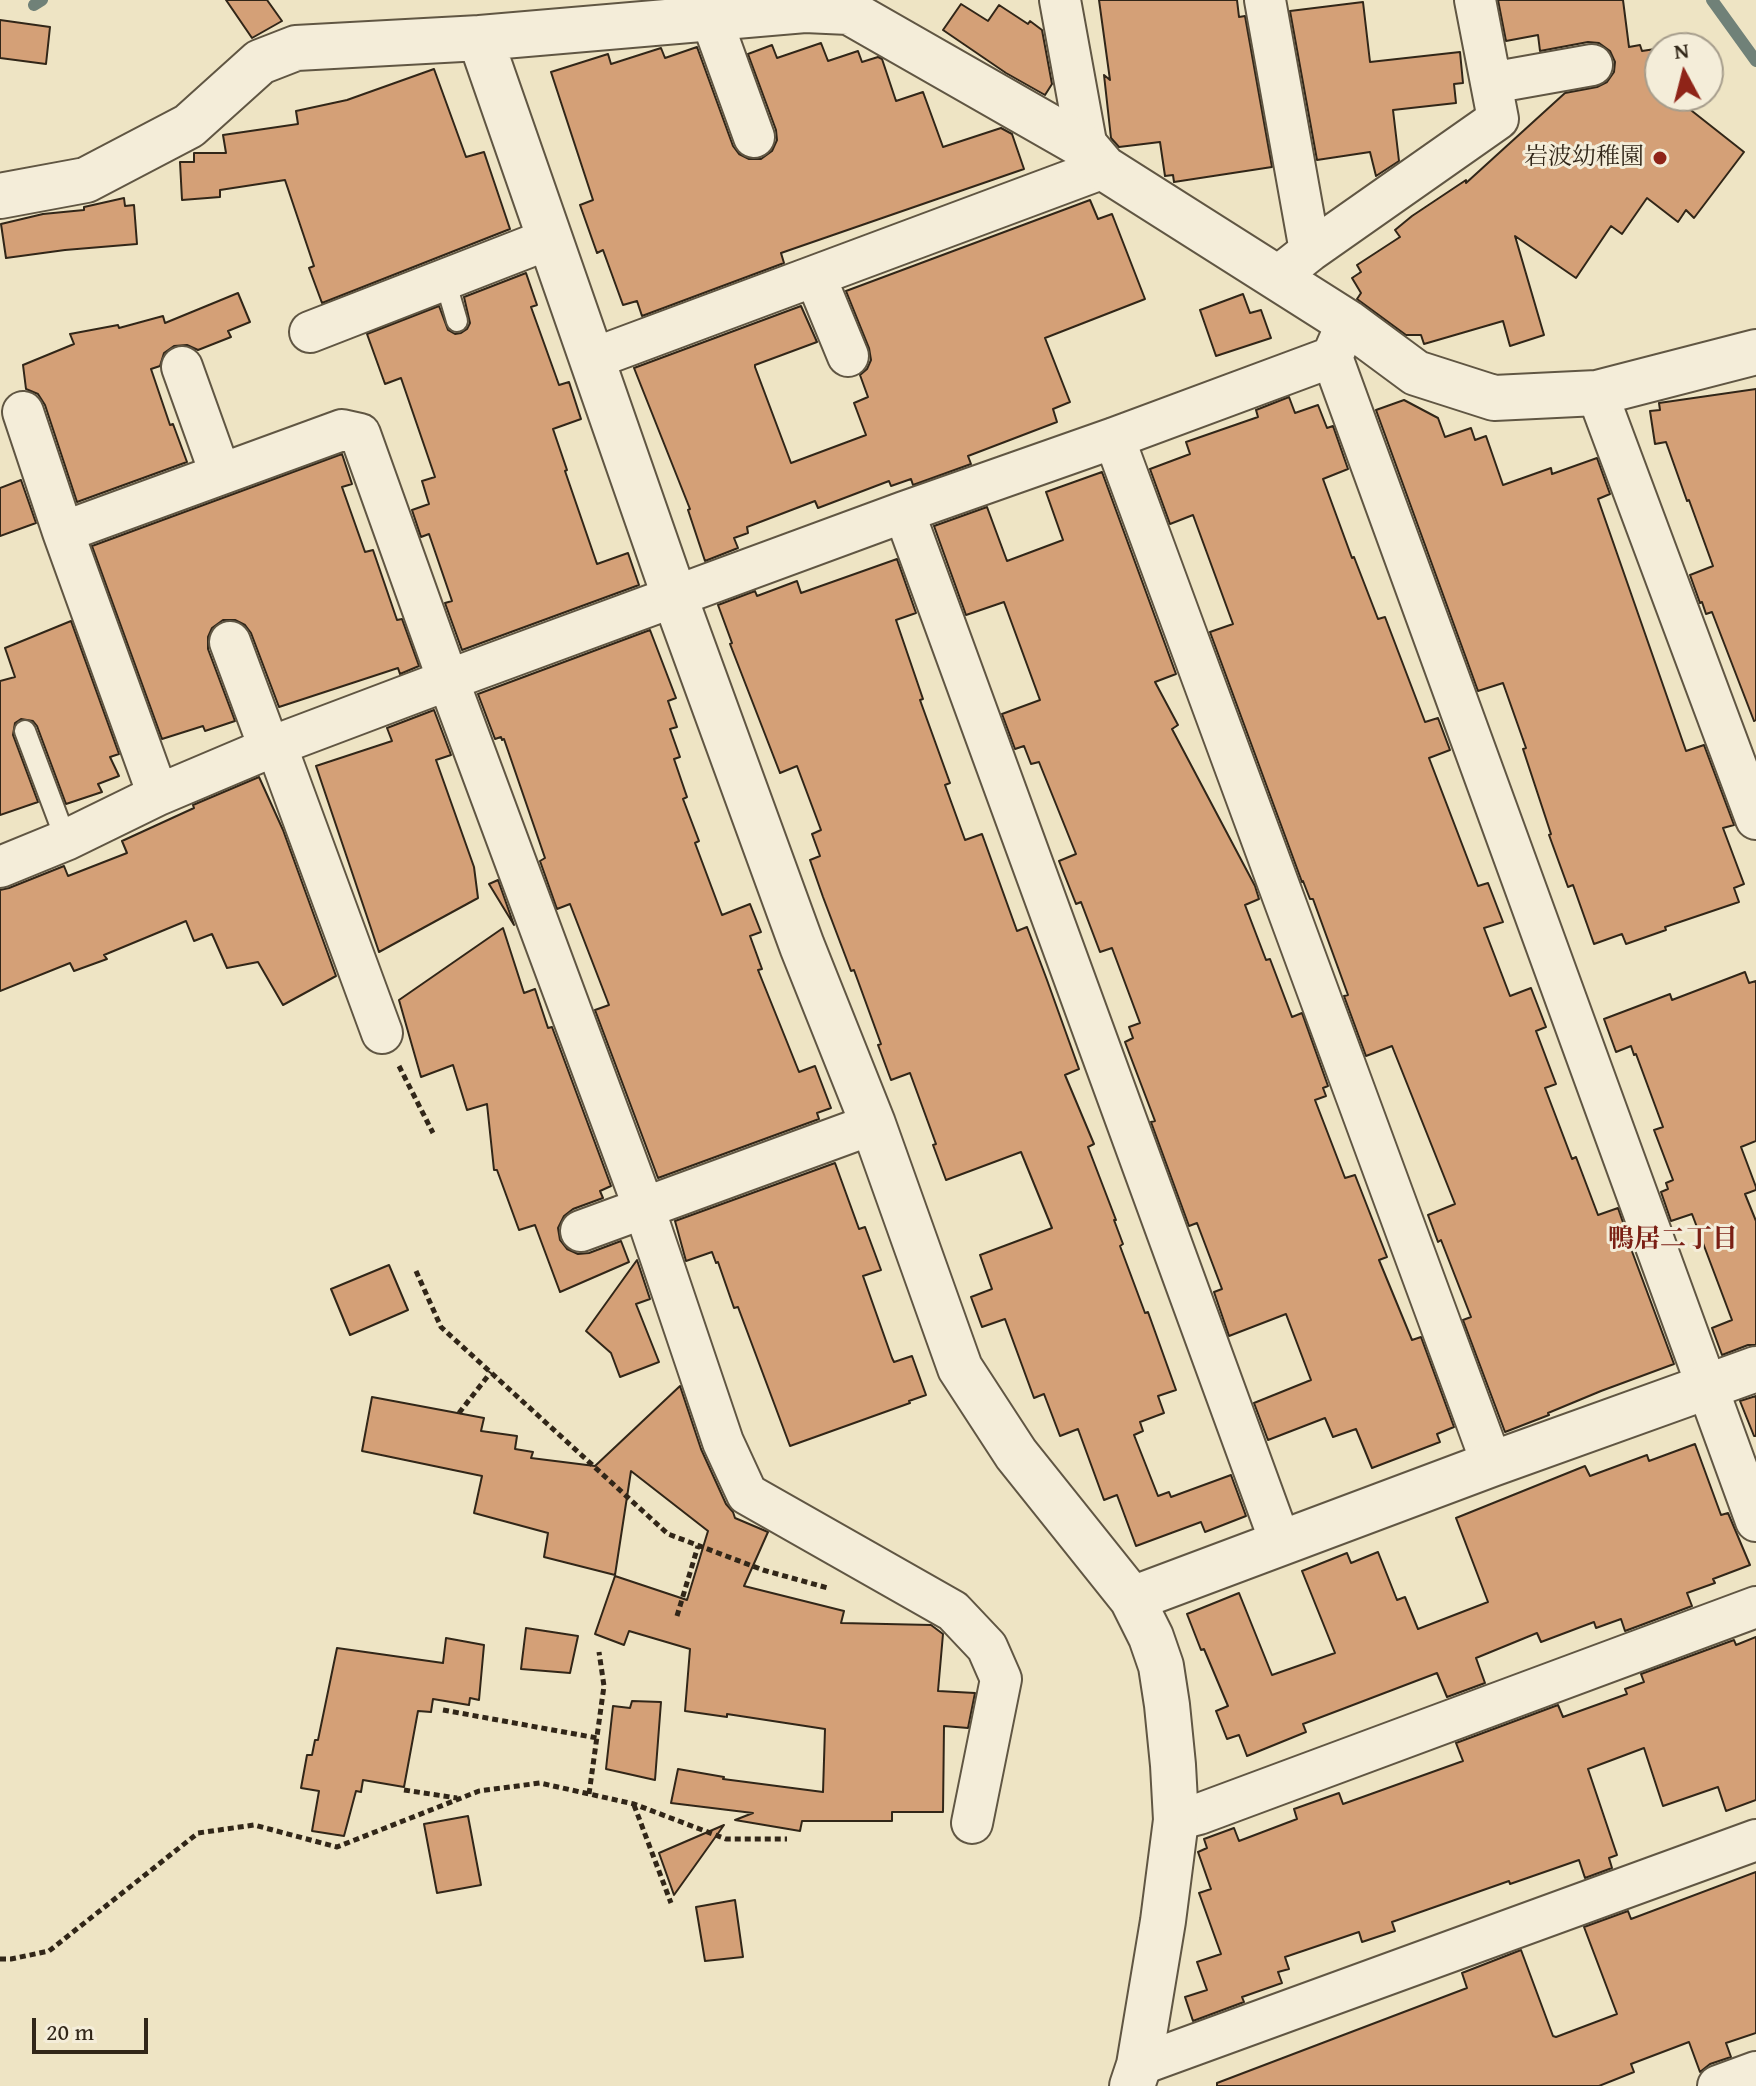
<!DOCTYPE html>
<html>
<head>
<meta charset="utf-8">
<style>
  body { margin:0 }
  #map { position:relative; width:1756px; height:2086px; overflow:hidden; background:#eee4c4; font-family:"Gentium Book Plus",serif }
  canvas { display:block }
  .north { position:absolute; left:1644px; top:32px; width:80px; height:80px; box-sizing:border-box; background:#f4edd9; border:2px solid #a69d8c; border-radius:50%; rotate:353deg; font-size:22px; font-weight:700; line-height:32px; text-align:center; color:#312618 }
  .north::after { content:''; display:block; margin:auto; width:28px; height:36px; background:#8f2418; clip-path:polygon(50% 0,100% 100%,50% 72%,0 100%) }
  .scale { position:absolute; left:32px; top:2018px; width:116px; height:36px; box-sizing:border-box; border:4px solid #312618; border-top:0; padding-left:10px; font-size:24px; line-height:28px; white-space:nowrap; color:#312618; -webkit-text-stroke:6px #f4edd9; paint-order:stroke }
</style>
</head>
<body>
<div id="map">
<canvas width="1756" height="2086"></canvas>
<div class="north">N</div>
<div class="scale">20 m</div>
</div>
<script>
const g = document.querySelector('canvas').getContext('2d');
g.lineJoin = 'round';
function strokePath(path, color, width, dash) {
  g.strokeStyle = color;
  g.lineWidth = width;
  g.lineCap = dash ? 'butt' : 'round';
  g.setLineDash(dash || []);
  g.stroke(path);
}
function fill(path, color) {
  g.fillStyle = color;
  g.fill(path, 'evenodd');
}
function write(font, color, halo, rows, align = 'center') {
  g.font = font + ' "Gentium Book Plus","Noto Serif JP",serif';
  g.lineWidth = 6;
  g.setLineDash([]);
  g.textBaseline = 'middle';
  g.strokeStyle = halo;
  g.fillStyle = color;
  for (const [text, x, y, turn = 0] of rows) {
    g.save();
    g.translate(x, y);
    g.rotate((+turn || 0) * Math.PI / 180);
    g.textAlign = isNaN(turn) ? turn : align;
    if (halo) g.strokeText(text, 0, 0);
    g.fillText(text, 0, 0);
    g.restore();
  }
}
strokePath(new Path2D(`
  M 1712,0 L 1756,61
  M 34,5 L 42,0`), '#708178', 12);
const building = new Path2D(`
  M 226,0 L 267,0 L 282,21 L 252,38 Z
  M 1099,0 L 1237,0 L 1239,17 L 1245,16 L 1272,167 L 1174,182 L 1173,175 L 1165,176 L 1160,142 L 1119,147 L 1111,138 L 1104,75 L 1110,80 Z
  M 1498,0 L 1623,0 L 1629,47 L 1640,45 L 1642,51 L 1655,49 L 1660,96 L 1673,96 L 1744,152 L 1694,218 L 1686,210 L 1678,222 L 1647,198 L 1622,234 L 1611,226 L 1576,278 L 1515,236 L 1544,335 L 1510,346 L 1503,321 L 1424,344 L 1421,335 L 1406,335 L 1357,299 L 1361,293 L 1352,278 L 1361,272 L 1357,265 L 1400,237 L 1395,230 L 1412,216 L 1466,180 L 1466,183 L 1565,93 L 1597,87 L 1607,82 L 1614,72 L 1615,62 L 1610,51 L 1599,43 L 1588,42 L 1540,51 L 1538,35 L 1506,41 Z
  M 1363,2 L 1370,62 L 1460,52 L 1463,83 L 1454,84 L 1456,103 L 1393,110 L 1399,161 L 1376,176 L 1370,152 L 1317,160 L 1290,11 Z
  M 961,4 L 988,21 L 999,5 L 1028,24 L 1030,21 L 1042,30 L 1052,84 L 1045,95 L 1006,73 L 943,30 Z
  M 0,20 L 50,27 L 46,64 L 0,58 Z
  M 821,43 L 828,61 L 858,51 L 862,62 L 878,57 L 882,59 L 896,101 L 923,92 L 943,147 L 1001,128 L 1012,134 L 1024,169 L 781,253 L 784,263 L 642,316 L 637,301 L 623,305 L 603,250 L 597,253 L 580,205 L 593,200 L 551,72 L 608,54 L 611,64 L 661,48 L 665,58 L 697,47 L 733,146 L 739,154 L 749,159 L 761,159 L 772,151 L 777,140 L 776,130 L 748,54 L 772,45 L 777,58 Z
  M 434,69 L 466,157 L 484,152 L 510,229 L 322,303 L 309,268 L 314,266 L 285,180 L 220,190 L 220,197 L 182,200 L 180,162 L 194,162 L 194,153 L 226,153 L 223,135 L 298,124 L 296,111 L 347,100 Z
  M 124,198 L 125,206 L 134,205 L 137,244 L 65,250 L 6,258 L 1,224 L 43,214 L 84,210 L 84,207 Z
  M 1090,200 L 1098,219 L 1112,214 L 1145,299 L 1045,338 L 1070,402 L 1053,409 L 1057,422 L 968,456 L 971,464 L 913,485 L 911,479 L 891,486 L 889,481 L 818,508 L 815,501 L 747,527 L 748,533 L 734,538 L 738,548 L 705,561 L 688,510 L 690,509 L 634,368 L 801,306 L 817,342 L 755,365 L 755,367 L 791,463 L 866,435 L 854,403 L 868,397 L 860,375 L 867,369 L 871,360 L 869,348 L 846,291 Z
  M 526,273 L 537,305 L 531,307 L 559,385 L 569,382 L 581,419 L 553,429 L 567,470 L 565,471 L 597,564 L 628,553 L 639,585 L 462,650 L 445,603 L 452,601 L 429,534 L 421,537 L 412,510 L 429,504 L 422,481 L 435,477 L 401,378 L 385,384 L 367,334 L 439,306 L 448,330 L 455,334 L 461,333 L 467,329 L 470,323 L 464,297 Z
  M 238,293 L 250,322 L 228,331 L 231,337 L 198,350 L 187,345 L 174,346 L 164,353 L 160,366 L 151,369 L 170,425 L 173,424 L 187,462 L 77,502 L 45,405 L 38,394 L 26,389 L 23,365 L 74,344 L 70,334 L 118,325 L 119,328 L 163,316 L 165,323 Z
  M 1243,294 L 1250,313 L 1261,310 L 1271,338 L 1216,356 L 1200,310 Z
  M 1756,389 L 1756,720 L 1754,721 L 1712,612 L 1706,614 L 1702,602 L 1700,603 L 1690,575 L 1713,566 L 1689,500 L 1687,501 L 1666,442 L 1655,444 L 1650,411 L 1660,410 L 1659,403 Z
  M 1289,397 L 1295,413 L 1318,405 L 1327,428 L 1333,426 L 1348,469 L 1323,479 L 1352,558 L 1354,557 L 1378,619 L 1385,617 L 1425,722 L 1438,718 L 1450,750 L 1429,758 L 1478,886 L 1488,883 L 1503,922 L 1484,928 L 1510,996 L 1531,988 L 1546,1027 L 1536,1031 L 1556,1084 L 1545,1088 L 1572,1159 L 1576,1157 L 1598,1215 L 1618,1208 L 1628,1237 L 1627,1238 L 1674,1364 L 1601,1391 L 1548,1413 L 1549,1415 L 1505,1432 L 1463,1320 L 1471,1317 L 1441,1240 L 1438,1242 L 1428,1215 L 1455,1204 L 1392,1046 L 1366,1056 L 1344,996 L 1348,995 L 1313,899 L 1310,899 L 1303,881 L 1302,882 L 1210,632 L 1233,624 L 1193,515 L 1170,524 L 1150,469 L 1190,454 L 1186,442 L 1258,417 L 1256,410 Z
  M 1404,400 L 1438,418 L 1445,437 L 1471,428 L 1475,440 L 1486,436 L 1503,485 L 1551,468 L 1552,474 L 1597,458 L 1610,494 L 1598,499 L 1686,751 L 1704,745 L 1734,825 L 1723,828 L 1744,884 L 1734,888 L 1739,902 L 1665,927 L 1666,930 L 1626,944 L 1622,934 L 1594,944 L 1573,885 L 1568,887 L 1549,835 L 1551,834 L 1523,749 L 1526,748 L 1503,683 L 1478,691 L 1376,410 Z
  M 342,454 L 352,484 L 342,487 L 365,552 L 373,550 L 397,620 L 402,619 L 419,666 L 400,674 L 398,668 L 279,707 L 251,633 L 245,625 L 235,620 L 223,620 L 212,628 L 208,637 L 208,649 L 235,721 L 205,731 L 203,726 L 162,739 L 92,546 Z
  M 1102,472 L 1176,674 L 1155,682 L 1178,725 L 1172,729 L 1255,886 L 1259,899 L 1245,905 L 1266,960 L 1270,959 L 1292,1017 L 1302,1013 L 1328,1086 L 1323,1088 L 1326,1096 L 1315,1100 L 1345,1178 L 1355,1175 L 1387,1257 L 1379,1260 L 1412,1340 L 1421,1337 L 1454,1427 L 1437,1434 L 1440,1442 L 1372,1468 L 1356,1429 L 1333,1437 L 1325,1418 L 1268,1440 L 1254,1403 L 1311,1380 L 1286,1314 L 1229,1336 L 1214,1292 L 1222,1289 L 1197,1223 L 1189,1226 L 1151,1122 L 1155,1121 L 1125,1042 L 1133,1038 L 1129,1027 L 1140,1023 L 1112,948 L 1100,952 L 1081,902 L 1076,904 L 1059,861 L 1076,854 L 1039,762 L 1031,764 L 1024,746 L 1015,749 L 1002,714 L 1040,700 L 1004,602 L 966,615 L 934,526 L 987,507 L 1007,561 L 1063,540 L 1046,492 Z
  M 21,480 L 36,523 L 0,536 L 0,488 Z
  M 897,559 L 916,613 L 896,620 L 923,699 L 920,700 L 950,783 L 945,785 L 965,840 L 982,834 L 1017,931 L 1027,927 L 1047,980 L 1079,1069 L 1065,1075 L 1094,1144 L 1088,1147 L 1116,1220 L 1114,1220 L 1123,1244 L 1120,1246 L 1145,1313 L 1148,1312 L 1176,1390 L 1158,1396 L 1164,1413 L 1140,1422 L 1143,1431 L 1134,1435 L 1158,1496 L 1169,1492 L 1171,1497 L 1231,1475 L 1246,1516 L 1205,1532 L 1201,1522 L 1136,1546 L 1117,1495 L 1104,1500 L 1078,1429 L 1060,1436 L 1044,1394 L 1034,1398 L 1005,1319 L 982,1327 L 971,1297 L 992,1289 L 980,1255 L 1052,1228 L 1021,1152 L 946,1180 L 933,1145 L 936,1144 L 910,1073 L 891,1080 L 878,1045 L 881,1044 L 854,970 L 851,971 L 823,897 L 810,860 L 820,856 L 812,834 L 821,830 L 797,766 L 780,773 L 730,644 L 732,643 L 718,605 L 755,591 L 757,596 L 797,581 L 801,593 Z
  M 71,621 L 119,754 L 110,757 L 119,776 L 98,784 L 102,792 L 66,804 L 37,726 L 33,721 L 21,719 L 15,723 L 13,735 L 38,802 L 0,815 L 0,681 L 15,677 L 5,648 Z
  M 650,630 L 676,698 L 668,701 L 677,727 L 670,729 L 680,757 L 674,759 L 687,797 L 683,799 L 699,841 L 695,843 L 722,915 L 750,904 L 761,932 L 750,936 L 762,969 L 758,970 L 787,1042 L 799,1072 L 815,1066 L 831,1108 L 817,1113 L 819,1119 L 658,1178 L 595,1010 L 609,1005 L 570,904 L 557,909 L 540,861 L 545,858 L 504,739 L 502,740 L 501,737 L 495,739 L 478,694 Z
  M 434,710 L 451,755 L 436,760 L 474,867 L 478,898 L 379,952 L 316,766 L 392,741 L 387,728 Z
  M 259,777 L 283,830 L 336,976 L 283,1005 L 258,962 L 227,968 L 212,934 L 194,941 L 186,921 L 104,955 L 107,959 L 74,971 L 70,963 L 0,991 L 0,890 L 9,888 L 64,866 L 68,876 L 127,853 L 122,841 L 194,808 L 193,805 Z
  M 498,880 L 514,925 L 489,884 Z
  M 503,928 L 524,993 L 535,989 L 548,1028 L 552,1027 L 611,1186 L 600,1191 L 603,1198 L 573,1209 L 564,1216 L 558,1228 L 560,1240 L 567,1249 L 578,1254 L 589,1253 L 621,1241 L 629,1262 L 560,1292 L 535,1225 L 519,1230 L 497,1170 L 494,1170 L 487,1104 L 467,1110 L 453,1065 L 421,1077 L 399,1000 Z
  M 1745,972 L 1749,983 L 1756,981 L 1756,1141 L 1741,1147 L 1756,1187 L 1756,1190 L 1745,1194 L 1756,1221 L 1756,1345 L 1748,1345 L 1722,1355 L 1712,1328 L 1732,1320 L 1692,1214 L 1671,1221 L 1661,1192 L 1668,1189 L 1666,1183 L 1673,1180 L 1654,1130 L 1663,1127 L 1636,1054 L 1634,1055 L 1631,1046 L 1616,1052 L 1604,1019 L 1670,994 L 1672,1000 Z
  M 835,1163 L 859,1229 L 865,1227 L 881,1270 L 863,1276 L 892,1358 L 894,1362 L 912,1356 L 926,1395 L 909,1401 L 910,1403 L 790,1446 L 738,1307 L 734,1308 L 718,1262 L 716,1263 L 712,1252 L 686,1261 L 675,1221 Z
  M 637,1260 L 650,1299 L 636,1304 L 659,1362 L 620,1377 L 611,1353 L 586,1331 Z
  M 389,1265 L 408,1310 L 350,1335 L 331,1289 Z
  M 680,1386 L 701,1449 L 726,1504 L 733,1512 L 735,1518 L 768,1532 L 744,1586 L 844,1611 L 841,1623 L 931,1625 L 943,1634 L 938,1691 L 975,1693 L 968,1728 L 944,1726 L 943,1812 L 892,1812 L 892,1821 L 802,1821 L 800,1831 L 735,1820 L 753,1813 L 671,1803 L 678,1769 L 724,1777 L 723,1779 L 823,1792 L 825,1729 L 727,1714 L 727,1717 L 685,1711 L 690,1649 L 629,1631 L 624,1645 L 595,1634 L 615,1576 L 687,1600 L 708,1531 L 631,1471 L 615,1575 L 544,1557 L 548,1533 L 474,1513 L 482,1476 L 362,1451 L 372,1397 L 484,1418 L 481,1431 L 517,1436 L 515,1449 L 533,1452 L 531,1458 L 595,1466 Z
  M 1756,1396 L 1756,1436 L 1754,1436 L 1740,1401 Z
  M 1695,1444 L 1721,1515 L 1728,1513 L 1750,1565 L 1713,1579 L 1715,1583 L 1687,1593 L 1692,1606 L 1625,1631 L 1621,1619 L 1596,1628 L 1594,1622 L 1541,1642 L 1537,1633 L 1476,1658 L 1485,1683 L 1447,1697 L 1437,1673 L 1303,1724 L 1306,1732 L 1247,1756 L 1239,1735 L 1227,1739 L 1216,1711 L 1228,1706 L 1204,1649 L 1201,1650 L 1187,1614 L 1239,1593 L 1272,1675 L 1335,1653 L 1302,1571 L 1347,1553 L 1351,1563 L 1378,1552 L 1397,1600 L 1405,1597 L 1418,1629 L 1488,1602 L 1456,1518 L 1585,1466 L 1590,1476 L 1647,1455 L 1649,1461 Z
  M 526,1628 L 578,1636 L 570,1673 L 521,1669 Z
  M 1756,1637 L 1756,1800 L 1726,1811 L 1718,1787 L 1663,1806 L 1644,1748 L 1588,1769 L 1617,1855 L 1609,1858 L 1612,1868 L 1585,1878 L 1579,1860 L 1510,1884 L 1509,1881 L 1392,1922 L 1395,1931 L 1362,1942 L 1359,1932 L 1285,1957 L 1289,1969 L 1278,1972 L 1282,1983 L 1242,1997 L 1244,2002 L 1193,2021 L 1185,1997 L 1207,1990 L 1197,1962 L 1221,1954 L 1199,1893 L 1211,1889 L 1198,1852 L 1207,1848 L 1204,1839 L 1234,1828 L 1239,1841 L 1297,1819 L 1294,1809 L 1339,1793 L 1343,1804 L 1463,1761 L 1456,1743 L 1558,1705 L 1563,1717 L 1627,1694 L 1625,1689 L 1644,1682 L 1641,1674 L 1734,1640 L 1736,1645 Z
  M 446,1638 L 484,1645 L 479,1700 L 470,1698 L 469,1705 L 433,1699 L 431,1712 L 418,1711 L 404,1787 L 363,1780 L 361,1792 L 356,1791 L 344,1836 L 312,1831 L 319,1791 L 301,1788 L 307,1755 L 312,1755 L 315,1740 L 318,1740 L 337,1648 L 443,1663 Z
  M 632,1701 L 661,1702 L 655,1780 L 606,1769 L 613,1706 L 630,1708 Z
  M 468,1816 L 481,1885 L 437,1893 L 424,1824 Z
  M 724,1825 L 674,1895 L 659,1853 Z
  M 1756,1872 L 1756,2033 L 1726,2043 L 1731,2057 L 1710,2064 L 1700,2072 L 1689,2042 L 1631,2064 L 1634,2072 L 1599,2086 L 1217,2086 L 1217,2083 L 1467,1988 L 1462,1973 L 1521,1950 L 1553,2036 L 1556,2037 L 1617,2014 L 1584,1927 L 1628,1911 L 1631,1919 Z
  M 735,1900 L 743,1957 L 705,1961 L 696,1907 Z`);
fill(building, '#d4a077');
strokePath(building, '#312618', 2);
const service = new Path2D(`
  M 445,280 L 457,321
  M 25,731 L 66,840`);
const minor = new Path2D(`
  M 1060,0 L 1087,148
  M 1265,0 L 1310,251
  M 711,18 L 754,137
  M 1491,83 L 1592,65
  M 815,276 L 848,356
  M 1277,277 L 1310,251 L 1498,119 L 1475,0
  M 310,332 L 549,239
  M 1342,334 L 1332,357 L 1756,1521
  M 592,359 L 1104,168
  M 182,367 L 220,473
  M 1597,393 L 1756,819
  M 23,412 L 63,532
  M 1114,438 L 1492,1464
  M 904,512 L 1281,1544
  M 230,642 L 266,739 L 276,745 L 382,1033
  M 0,867 L 66,840 L 158,795
  M 581,1231 L 873,1124
  M 1176,1820 L 1199,1814 L 1756,1607
  M 972,1823 L 1001,1679 L 987,1647 L 953,1611 L 747,1494 L 723,1442 L 644,1208 L 448,680 L 360,434 L 342,430 L 63,532 L 158,795 L 276,745 L 448,680 L 904,512 L 1114,438 L 1332,357
  M 1139,2065 L 1756,1840
  M 1718,2086 L 1756,2072`);
const tertiary = new Path2D(`
  M 480,38 L 805,10 L 849,12 L 1087,148 L 1104,168 L 1347,322 L 1416,373 L 1494,398 L 1597,393 L 1756,352
  M 0,196 L 86,180 L 189,126 L 260,62 L 296,48 L 480,38 L 674,595 L 802,946 L 873,1124 L 960,1368 L 1016,1454 L 1132,1599 L 1151,1637 L 1161,1666 L 1167,1705 L 1173,1765 L 1176,1820 L 1163,1921 L 1139,2065 L 1132,2086
  M 1132,1599 L 1492,1464 L 1756,1369`);
strokePath(service, '#605643', 24);
strokePath(minor, '#605643', 44);
strokePath(tertiary, '#605643', 48);
strokePath(new Path2D(`
  M 399,1066 L 433,1133
  M 416,1271 L 441,1327 L 668,1534 L 763,1570 L 828,1588
  M 459,1413 L 491,1372
  M 677,1616 L 698,1546
  M 443,1710 L 597,1738
  M 404,1790 L 457,1798
  M 589,1794 L 604,1686 L 599,1652
  M 634,1805 L 671,1903
  M 0,1959 L 11,1959 L 49,1951 L 198,1833 L 254,1825 L 337,1847 L 479,1791 L 540,1783 L 634,1804 L 726,1839 L 787,1839`), '#312618', 5, [6, 4]);
strokePath(service, '#f4edd9', 20);
strokePath(minor, '#f4edd9', 40);
strokePath(tertiary, '#f4edd9', 44);
for (const [x, y, r, color] of [
  [1660,158,8,"#8f2418"]
]) {
  const dot = new Path2D();
  dot.arc(x, y, r, 0, 2 * Math.PI);
  g.fillStyle = color;
  g.fill(dot);
  strokePath(dot, '#f4edd9', 3);
}
write('24px', '#312618', '#f4edd9', [
  ["岩波幼稚園",1644,158]
], 'right');
write('bold 26px', '#7a1f14', '#f4edd9', [
  ["鴨居二丁目",1673,1240]
]);
</script>
</body>
</html>
